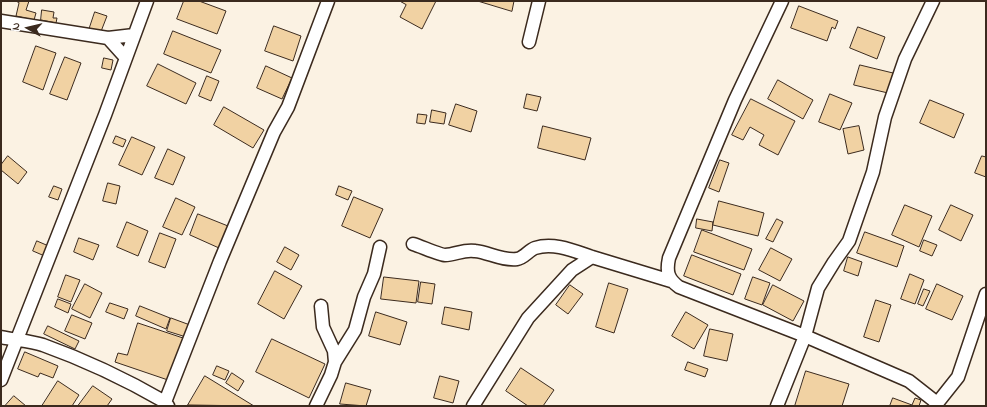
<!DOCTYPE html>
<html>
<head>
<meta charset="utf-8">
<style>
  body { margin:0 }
  #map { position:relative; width:987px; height:407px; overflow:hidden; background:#fbf2e3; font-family:"Indie Flower",sans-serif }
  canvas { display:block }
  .frame { position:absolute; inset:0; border:2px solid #3b2a1e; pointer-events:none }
  .north { position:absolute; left:8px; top:8px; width:40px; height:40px; -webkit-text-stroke:3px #fff; paint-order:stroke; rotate:278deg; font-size:11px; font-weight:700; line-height:16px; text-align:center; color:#3b2a1e }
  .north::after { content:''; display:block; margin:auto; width:14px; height:18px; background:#3b2a1e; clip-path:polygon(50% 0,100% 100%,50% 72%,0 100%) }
</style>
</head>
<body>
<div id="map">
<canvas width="987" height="407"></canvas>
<div class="frame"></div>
<div class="north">N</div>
</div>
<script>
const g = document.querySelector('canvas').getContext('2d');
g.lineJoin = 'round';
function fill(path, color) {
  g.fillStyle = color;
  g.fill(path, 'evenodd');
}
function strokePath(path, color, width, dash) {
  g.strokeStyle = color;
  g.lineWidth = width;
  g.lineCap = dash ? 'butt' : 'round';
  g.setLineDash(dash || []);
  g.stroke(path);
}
const building = new Path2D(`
  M 16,1 L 29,1 L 26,10 L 36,13 L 34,20 L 16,16 L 19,3 Z
  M 184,1 L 199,1 L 226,11 L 217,34 L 177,19 Z
  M 400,1 L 436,1 L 422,29 L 400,17 L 406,5 Z
  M 478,1 L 514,1 L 512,11 Z
  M 799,6 L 838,21 L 835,29 L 832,27 L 827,41 L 791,28 Z
  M 42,10 L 54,12 L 53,18 L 57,18 L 56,23 L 41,20 Z
  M 95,12 L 107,16 L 100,34 L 89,30 Z
  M 274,26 L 301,36 L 293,61 L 265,51 Z
  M 858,27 L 885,37 L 877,59 L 850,48 Z
  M 173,31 L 221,50 L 211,73 L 164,54 Z
  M 36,46 L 56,53 L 43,90 L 23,82 Z
  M 65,57 L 81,63 L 67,100 L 50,94 Z
  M 104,58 L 113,60 L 111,70 L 102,68 Z
  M 158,64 L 196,83 L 186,104 L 147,86 Z
  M 860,65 L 893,73 L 888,93 L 854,85 Z
  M 266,66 L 292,78 L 282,99 L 257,88 Z
  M 207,76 L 219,81 L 211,101 L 199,96 Z
  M 778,80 L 813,100 L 803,119 L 768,99 Z
  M 527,94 L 541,97 L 537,111 L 524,108 Z
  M 830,94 L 852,103 L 840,130 L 819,122 Z
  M 751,99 L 795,121 L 778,155 L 759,145 L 764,135 L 750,127 L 743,140 L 732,135 Z
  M 930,100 L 964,114 L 954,138 L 920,123 Z
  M 456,104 L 477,111 L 471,132 L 449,125 Z
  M 224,107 L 264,130 L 253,148 L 214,125 Z
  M 432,110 L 446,113 L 444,124 L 430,122 Z
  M 418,114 L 427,115 L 425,124 L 417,123 Z
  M 543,126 L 591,138 L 585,160 L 538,148 Z
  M 859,126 L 864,150 L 848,154 L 843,129 Z
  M 116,136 L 126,140 L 123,147 L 113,143 Z
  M 132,137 L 155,147 L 142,175 L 119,165 Z
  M 168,149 L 185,157 L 173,185 L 155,178 Z
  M 8,156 L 27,172 L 18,184 L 1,170 L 1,165 Z
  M 982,156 L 986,157 L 986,177 L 975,173 Z
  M 720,160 L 729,163 L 719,192 L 709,188 Z
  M 108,183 L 120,186 L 116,204 L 103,201 Z
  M 54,186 L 62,189 L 58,200 L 49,197 Z
  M 339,186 L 352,191 L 348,200 L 336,195 Z
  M 354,197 L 383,209 L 370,238 L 342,226 Z
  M 176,198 L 195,207 L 182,235 L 163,227 Z
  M 719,201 L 764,213 L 758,236 L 713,225 Z
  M 905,205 L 932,216 L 919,247 L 892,235 Z
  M 951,205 L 973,215 L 961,241 L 939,230 Z
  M 198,214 L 228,226 L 219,248 L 190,235 Z
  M 697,219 L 713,222 L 712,231 L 696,228 Z
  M 777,219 L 783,222 L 773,242 L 766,239 Z
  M 127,222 L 148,231 L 138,256 L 117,247 Z
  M 702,230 L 752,249 L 744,270 L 694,252 Z
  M 865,232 L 904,246 L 897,267 L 857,253 Z
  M 160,233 L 176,239 L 165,268 L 149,262 Z
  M 79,238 L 99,245 L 93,260 L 74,252 Z
  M 924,240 L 937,245 L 932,256 L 920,251 Z
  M 37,241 L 51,247 L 47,257 L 33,251 Z
  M 285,247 L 299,255 L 291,270 L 277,262 Z
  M 771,248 L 792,259 L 780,281 L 759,270 Z
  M 692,255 L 741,274 L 733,295 L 684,276 Z
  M 848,257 L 862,262 L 858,276 L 844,271 Z
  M 275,271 L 302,286 L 284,319 L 258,304 Z
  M 910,274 L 924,280 L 915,304 L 901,299 Z
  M 66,275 L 80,280 L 71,302 L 58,297 Z
  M 384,277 L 419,281 L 416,303 L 381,299 Z
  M 753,277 L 770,283 L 762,305 L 745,299 Z
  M 421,282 L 435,284 L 432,304 L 418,302 Z
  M 609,283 L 628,289 L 614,333 L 596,327 Z
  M 85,284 L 102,293 L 90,318 L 72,309 Z
  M 937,284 L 963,296 L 952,320 L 926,309 Z
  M 570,285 L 583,294 L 568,314 L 556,305 Z
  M 773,285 L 804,301 L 793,321 L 763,305 Z
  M 924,289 L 930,291 L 923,306 L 918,304 Z
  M 58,299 L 71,304 L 68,313 L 55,307 Z
  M 876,300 L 891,305 L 879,342 L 864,337 Z
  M 110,303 L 128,309 L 124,319 L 106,312 Z
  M 140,306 L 170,318 L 166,329 L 136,316 Z
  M 445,307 L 472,312 L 469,330 L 442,324 Z
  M 376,312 L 407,322 L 400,345 L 369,336 Z
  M 686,312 L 708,325 L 694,349 L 672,336 Z
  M 72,315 L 92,323 L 85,339 L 65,331 Z
  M 171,318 L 190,325 L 186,337 L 167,331 Z
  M 138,323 L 183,338 L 168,380 L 115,362 L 118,353 L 127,355 Z
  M 48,326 L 79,341 L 75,349 L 44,334 Z
  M 710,329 L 733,334 L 727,361 L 704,356 Z
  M 272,339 L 325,364 L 309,398 L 256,372 Z
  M 25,352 L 58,366 L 53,378 L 40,373 L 38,377 L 18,369 Z
  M 688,362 L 708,369 L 705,377 L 685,370 Z
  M 217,366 L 229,371 L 225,380 L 213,375 Z
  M 521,368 L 554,390 L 543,406 L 528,406 L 506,391 Z
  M 806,371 L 849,384 L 842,406 L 795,406 Z
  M 232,373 L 244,381 L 238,391 L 226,383 Z
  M 205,376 L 254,406 L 188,405 Z
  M 440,376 L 459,381 L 453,403 L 434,398 Z
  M 58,381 L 79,395 L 72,406 L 42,406 Z
  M 346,383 L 371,390 L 366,406 L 340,404 Z
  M 93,386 L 112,399 L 107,406 L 78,406 Z
  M 14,396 L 26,406 L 5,406 Z
  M 893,398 L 912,405 L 915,398 L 921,400 L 919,406 L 890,406 Z`);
fill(building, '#f1d2a3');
strokePath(building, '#3b2a1e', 1);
const street = new Path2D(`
  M 782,1 L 735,100 L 669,258 C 666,272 668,279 679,287 L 805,336 L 909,381 L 937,403
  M 1,21 L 108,38 L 134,35
  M 108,38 L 126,58
  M 529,42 L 539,1
  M 413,244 C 420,246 440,255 445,255 C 455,255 464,249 475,251 C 488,252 502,261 517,259 C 524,258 529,250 535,248 C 554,242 574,251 592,257
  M 1,337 C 15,340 30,341 43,345 C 85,360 127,380 165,402 L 168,406
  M 335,362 L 355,330 L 364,297 L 374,274 L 380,247
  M 1,380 L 105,115 L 147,1
  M 165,402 L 220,261 L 274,132 L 288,107 L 328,1
  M 316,406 L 331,375 L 335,362 L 334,351 L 323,327 L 321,306
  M 473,406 L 528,318 L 572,270 L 592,257 L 671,281
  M 777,406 L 805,336 L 818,288 L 834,262 L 849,241 L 873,172 L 885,117 L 905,59 L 933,1
  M 935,406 L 958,377 L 986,294`);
strokePath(street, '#3b2a1e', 15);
strokePath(street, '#fff', 12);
</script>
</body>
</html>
